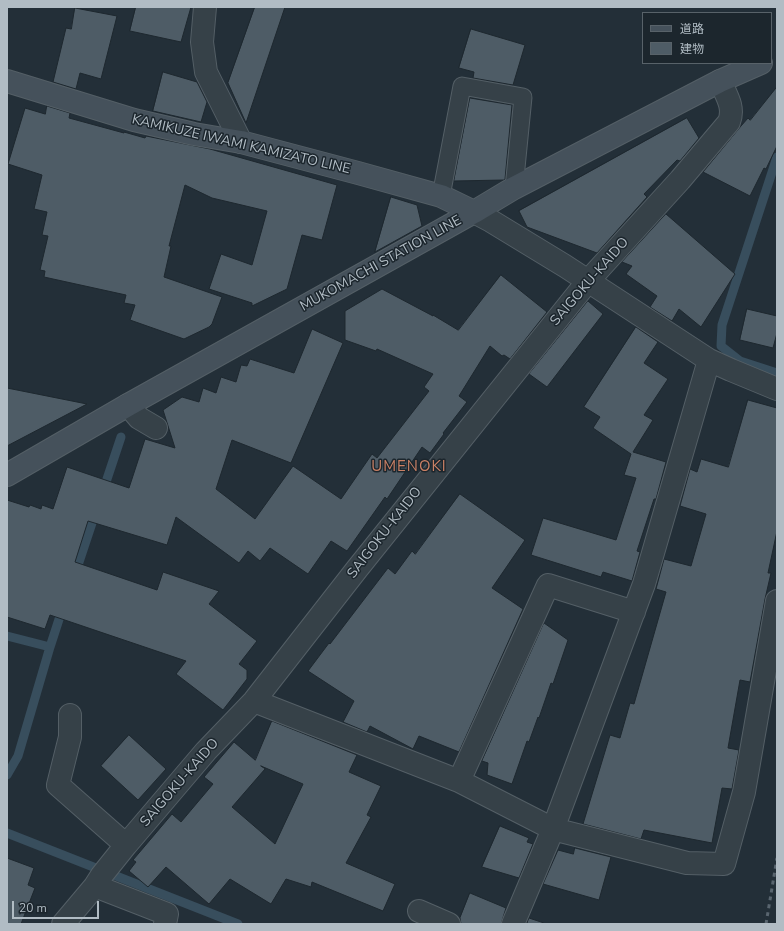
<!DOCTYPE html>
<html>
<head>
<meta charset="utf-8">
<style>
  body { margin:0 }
  #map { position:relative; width:784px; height:931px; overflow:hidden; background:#232f38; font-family:"Nunito Sans","Noto Sans JP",sans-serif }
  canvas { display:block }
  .frame { position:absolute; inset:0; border:8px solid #b1bcc4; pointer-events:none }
  .legend { position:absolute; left:642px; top:12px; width:130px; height:52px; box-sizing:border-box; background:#1c262d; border:1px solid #586269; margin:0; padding:5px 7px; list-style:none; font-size:12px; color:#b1bcc4 }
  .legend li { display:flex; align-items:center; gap:8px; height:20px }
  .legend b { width:20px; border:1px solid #586269 }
  .scale { position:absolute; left:12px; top:901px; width:87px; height:18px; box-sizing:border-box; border:2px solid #b1bcc4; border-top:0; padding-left:5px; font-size:12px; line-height:14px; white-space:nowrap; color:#b1bcc4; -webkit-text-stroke:3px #1c262d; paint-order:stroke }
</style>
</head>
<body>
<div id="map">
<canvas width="784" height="931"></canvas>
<div class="frame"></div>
<ul class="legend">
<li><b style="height:5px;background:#45515b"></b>道路</li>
<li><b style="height:11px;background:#4e5c66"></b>建物</li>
</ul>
<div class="scale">20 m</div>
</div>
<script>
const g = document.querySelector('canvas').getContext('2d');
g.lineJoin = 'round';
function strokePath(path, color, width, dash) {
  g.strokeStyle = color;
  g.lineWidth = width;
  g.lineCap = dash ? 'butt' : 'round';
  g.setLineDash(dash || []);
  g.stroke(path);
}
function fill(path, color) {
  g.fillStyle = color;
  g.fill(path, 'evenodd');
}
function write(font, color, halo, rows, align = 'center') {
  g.font = font + ' "Nunito Sans",sans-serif';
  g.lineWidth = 3;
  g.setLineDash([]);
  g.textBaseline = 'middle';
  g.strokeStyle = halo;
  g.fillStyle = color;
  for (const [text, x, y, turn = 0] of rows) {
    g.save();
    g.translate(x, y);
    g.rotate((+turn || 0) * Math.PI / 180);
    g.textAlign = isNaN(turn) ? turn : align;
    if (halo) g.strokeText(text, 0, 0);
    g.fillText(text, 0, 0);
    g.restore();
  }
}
strokePath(new Path2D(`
  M 777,157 L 722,325 L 721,346 L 740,361 L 777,373
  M 103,491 L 121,437
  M 75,574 L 96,511
  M 7,636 L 50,647 L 18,756 L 7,775
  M 50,647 L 63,607
  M 7,833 L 238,924`), '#384e5d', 9);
const building = new Path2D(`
  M 136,7 L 191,7 L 181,42 L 130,31 Z
  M 255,7 L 285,7 L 246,123 L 228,83 Z
  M 75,8 L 117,16 L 101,79 L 80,73 L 76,89 L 53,82 L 66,28 L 71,29 Z
  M 471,29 L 525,45 L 513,85 L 473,78 L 474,72 L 459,68 Z
  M 163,72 L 197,82 L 207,102 L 201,122 L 153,111 Z
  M 777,87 L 777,146 L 766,169 L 764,168 L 750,196 L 703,172 L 741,126 L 748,118 L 750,120 Z
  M 470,98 L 512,105 L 505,179 L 504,180 L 454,181 Z
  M 47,106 L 70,113 L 69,118 L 124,133 L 124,132 L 145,138 L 146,136 L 210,149 L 337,185 L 322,240 L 302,235 L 287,289 L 252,306 L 252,303 L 209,289 L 221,254 L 252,265 L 267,211 L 212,198 L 185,185 L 169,246 L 171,246 L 164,277 L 222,297 L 212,324 L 209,327 L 184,339 L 130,320 L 135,305 L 124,303 L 126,295 L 44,277 L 45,271 L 40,270 L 48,236 L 42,235 L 47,212 L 34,209 L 42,175 L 8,164 L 25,108 L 45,114 Z
  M 687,118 L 699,138 L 680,161 L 677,160 L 644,194 L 647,197 L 597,253 L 527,227 L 519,211 Z
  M 391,197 L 417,205 L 422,226 L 375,252 Z
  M 666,214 L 735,274 L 701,327 L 679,309 L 672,321 L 650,307 L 657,296 L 626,274 L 632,266 L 622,262 Z
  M 501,275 L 547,312 L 510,359 L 504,355 L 502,356 L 490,346 L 459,396 L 467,402 L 443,433 L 444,434 L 430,453 L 422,447 L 387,499 L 385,497 L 347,551 L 331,541 L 308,574 L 270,548 L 260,561 L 248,551 L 239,563 L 176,517 L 167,545 L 88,521 L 75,562 L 157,590 L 163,572 L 219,591 L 209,604 L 257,641 L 239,664 L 247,670 L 247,679 L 223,710 L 176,674 L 186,661 L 50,615 L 45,629 L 7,617 L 7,500 L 29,507 L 30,505 L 41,509 L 42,505 L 53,509 L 67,467 L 129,488 L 145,439 L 175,448 L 163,410 L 182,397 L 199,402 L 203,388 L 216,393 L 221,377 L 236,382 L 241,365 L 247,366 L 250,359 L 294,373 L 312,329 L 343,343 L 291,463 L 232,440 L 216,489 L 255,519 L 293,466 L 341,499 L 372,454 L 377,458 L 429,391 L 424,387 L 433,374 L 377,349 L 376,351 L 345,340 L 345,311 L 382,289 L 433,316 L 433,315 L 458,330 Z
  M 588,301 L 603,314 L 547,387 L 529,374 Z
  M 747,309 L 777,316 L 777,333 L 773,348 L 740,340 Z
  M 636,327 L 658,342 L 644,363 L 668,379 L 644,415 L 653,420 L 633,452 L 666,462 L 656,499 L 654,499 L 637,551 L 640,552 L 632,581 L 603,572 L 601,577 L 531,555 L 543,518 L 616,540 L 636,478 L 624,475 L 631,454 L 593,428 L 600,417 L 584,407 Z
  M 7,388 L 87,404 L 7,446 Z
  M 748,400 L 777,408 L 777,531 L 768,573 L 771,573 L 765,599 L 750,682 L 740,680 L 728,748 L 739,750 L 732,789 L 722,788 L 712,843 L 644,830 L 641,839 L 583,824 L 610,735 L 620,738 L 630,703 L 634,704 L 666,592 L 656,589 L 664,559 L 691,566 L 706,514 L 680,506 L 690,469 L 697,472 L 701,459 L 728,467 Z
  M 460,494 L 525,540 L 492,588 L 523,609 L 459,752 L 419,736 L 413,749 L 370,726 L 367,732 L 343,722 L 354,701 L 308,671 L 329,643 L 330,644 L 388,568 L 395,574 L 412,551 L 415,554 Z
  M 544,623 L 568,640 L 553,684 L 551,683 L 539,718 L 538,717 L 529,742 L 527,741 L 512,784 L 487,775 L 488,763 L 482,761 Z
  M 272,721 L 357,755 L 349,772 L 381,786 L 367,815 L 371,817 L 346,863 L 395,884 L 383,911 L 312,882 L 311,887 L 286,879 L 271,904 L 230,879 L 209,904 L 166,867 L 148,887 L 129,871 L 136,862 L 133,860 L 172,814 L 181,822 L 213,784 L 204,777 L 234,742 L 255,760 ZM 261,766 L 303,784 L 275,844 L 232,807 L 265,769 Z
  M 129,735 L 166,769 L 138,800 L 101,766 Z
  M 500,826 L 529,838 L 527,842 L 533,844 L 519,878 L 482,867 Z
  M 575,848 L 611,857 L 599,900 L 543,884 L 558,850 L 573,854 Z
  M 7,858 L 34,868 L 28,885 L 35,888 L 21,924 L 7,924 Z
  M 470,893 L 506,908 L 501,924 L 461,924 L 460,918 Z
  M 529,918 L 544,923 L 543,924 L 527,924 Z`);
fill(building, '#4e5c66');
strokePath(building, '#1e282f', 1);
const lane = new Path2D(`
  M 441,196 L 462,86 L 523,97 L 514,188`);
const street = new Path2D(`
  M 205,7 L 202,42 L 206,72 L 241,142
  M 474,212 L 491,221 L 565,266 L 709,360 L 731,370 L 777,389
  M 128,405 L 139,418 L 156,428
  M 254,701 L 459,781 L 553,829 L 687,863 L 724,864 L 744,792 L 777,601
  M 70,715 L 70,737 L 58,785 L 126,845
  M 459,781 L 548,585 L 634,612
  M 95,886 L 167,914 L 165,924
  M 419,911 L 449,924
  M 63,924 L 95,886 L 102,875 L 126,845 L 206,751 L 254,701 L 357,569 L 588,281 L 680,180 L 729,122 C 735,107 726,95 720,81
  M 513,924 L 553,829 L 644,584 L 709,360`);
const secondary = new Path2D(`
  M 7,81 L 134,120 L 194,134 L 241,142 L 358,173 L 441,196 L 474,212
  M 7,475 L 128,405 L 474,212 L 514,188 L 720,81 L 761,63`);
strokePath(lane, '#545f66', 19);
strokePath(street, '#545f66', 24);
strokePath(secondary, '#545f66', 24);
strokePath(lane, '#364148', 17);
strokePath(street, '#364148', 22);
strokePath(secondary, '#45515b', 22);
strokePath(new Path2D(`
  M 766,924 L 777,858`), '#59656f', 3, [4, 4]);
write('14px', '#b1bcc4', '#1c262d', [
  ["KAMIKUZE IWAMI KAMIZATO LINE",241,145,13],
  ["MUKOMACHI STATION LINE",381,264,-29],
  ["SAIGOKU-KAIDO",590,282,-49],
  ["SAIGOKU-KAIDO",385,533,-52],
  ["SAIGOKU-KAIDO",180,783,-49]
]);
g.letterSpacing = '1px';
write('15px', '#cb8165', '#1c262d', [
  ["UMENOKI",409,467]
]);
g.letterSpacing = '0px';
</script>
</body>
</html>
